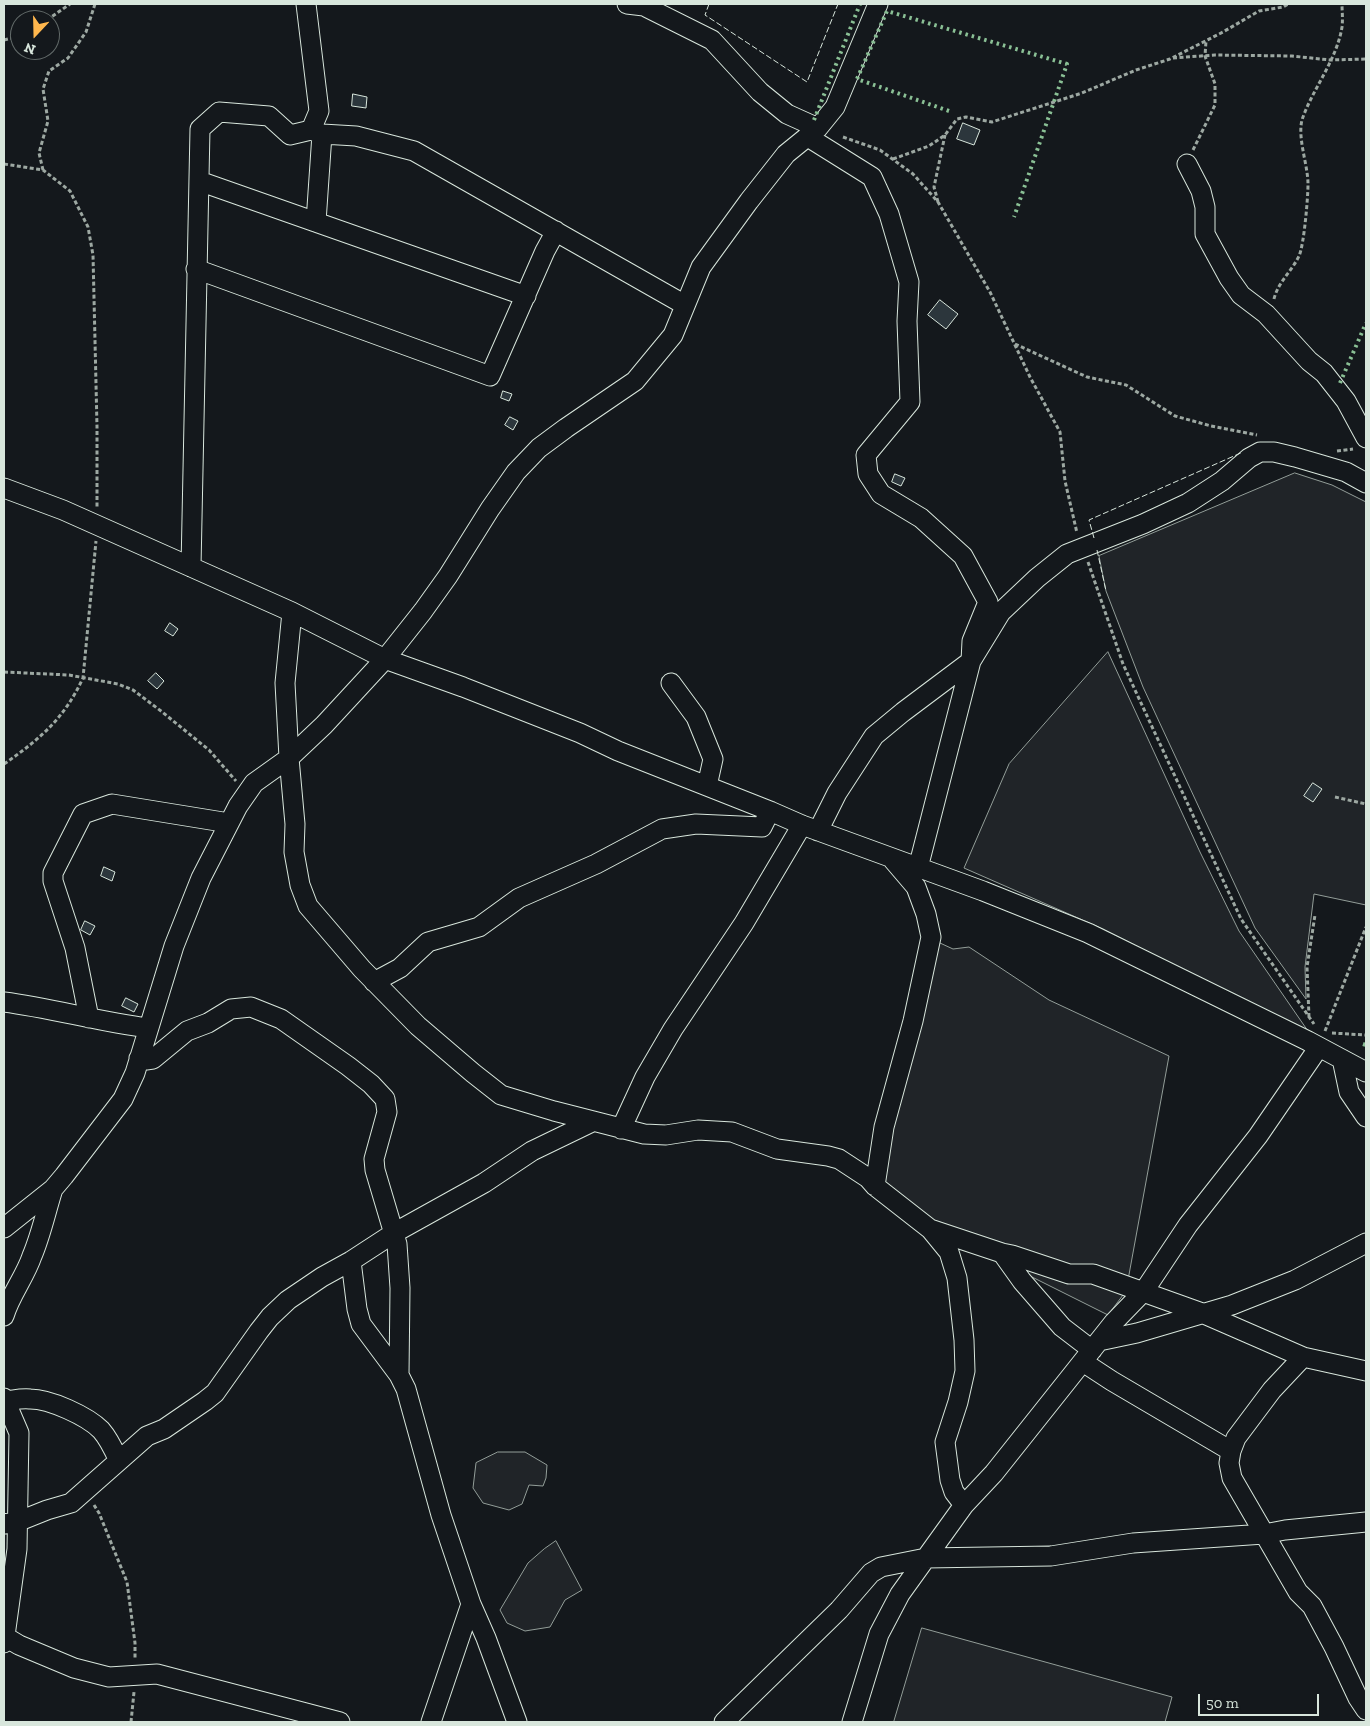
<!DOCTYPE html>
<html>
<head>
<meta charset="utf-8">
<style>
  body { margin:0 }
  #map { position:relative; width:1370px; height:1726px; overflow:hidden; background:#14181c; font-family:"Zilla Slab",serif }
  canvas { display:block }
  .frame { position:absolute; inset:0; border:5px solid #d8e6dc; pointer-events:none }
  .north { position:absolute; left:10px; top:10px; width:50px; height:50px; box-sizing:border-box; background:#14181c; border:1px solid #626a69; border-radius:50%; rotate:201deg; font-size:14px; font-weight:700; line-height:20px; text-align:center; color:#d8e6dc }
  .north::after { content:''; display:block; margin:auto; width:18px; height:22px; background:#ffb74d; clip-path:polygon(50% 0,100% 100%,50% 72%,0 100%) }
  .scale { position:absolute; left:1198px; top:1694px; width:121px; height:22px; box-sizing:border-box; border:2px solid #d8e6dc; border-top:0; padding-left:6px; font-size:15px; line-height:18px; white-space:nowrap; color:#d8e6dc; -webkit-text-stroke:4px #14181c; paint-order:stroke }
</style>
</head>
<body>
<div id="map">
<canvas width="1370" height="1726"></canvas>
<div class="frame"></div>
<div class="north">N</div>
<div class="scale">50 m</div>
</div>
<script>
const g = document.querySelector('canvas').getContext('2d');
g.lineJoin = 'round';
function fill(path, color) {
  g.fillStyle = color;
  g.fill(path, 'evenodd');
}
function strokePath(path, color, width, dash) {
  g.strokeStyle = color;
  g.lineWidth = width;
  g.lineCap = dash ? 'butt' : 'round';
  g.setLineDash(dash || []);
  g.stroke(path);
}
const green = new Path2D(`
  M 1295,473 L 1332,485 L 1366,502 L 1366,905 L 1314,894 L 1305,967 L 1306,999 L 1255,928 L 1143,687 L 1106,591 L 1099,556 Z
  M 1108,652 L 1200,852 L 1239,931 L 1310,1034 L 1103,929 L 964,868 L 1009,764 Z
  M 927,937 L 953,949 L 969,947 L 1049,1000 L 1169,1056 L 1126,1291 L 1108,1315 L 932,1227 L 872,1180 Z
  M 498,1452 L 525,1452 L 547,1465 L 546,1478 L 543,1486 L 529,1485 L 522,1504 L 509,1510 L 483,1503 L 473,1488 L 476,1463 Z
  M 556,1541 L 582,1590 L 565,1600 L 550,1627 L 525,1631 L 507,1623 L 500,1610 L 528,1563 L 544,1549 Z
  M 922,1628 L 1172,1697 L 1165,1722 L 894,1722 Z`);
fill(green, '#202428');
strokePath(green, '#939e99', 1);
const building = new Path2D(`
  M 353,94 L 367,97 L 366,108 L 352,106 Z
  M 963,123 L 980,130 L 974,145 L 957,139 Z
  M 940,300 L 958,314 L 946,329 L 928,315 Z
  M 503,391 L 512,394 L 509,401 L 501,398 Z
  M 510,417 L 518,421 L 513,430 L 505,425 Z
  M 895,474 L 905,478 L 901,486 L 892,482 Z
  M 170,623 L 178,629 L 173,636 L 165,631 Z
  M 156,673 L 164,681 L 157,689 L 148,681 Z
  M 1313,783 L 1322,789 L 1313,802 L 1304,796 Z
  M 104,867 L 115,872 L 112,881 L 101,876 Z
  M 85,921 L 95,926 L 90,935 L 81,930 Z
  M 126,998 L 138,1004 L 134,1012 L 122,1006 Z`);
fill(building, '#2c363c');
strokePath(building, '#d8e6dc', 1);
const minor = new Path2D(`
  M 627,4 L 644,6 L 712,40 L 760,92 L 787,114 L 818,128
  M 311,130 L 322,134 L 356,136 L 414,151 L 685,305
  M 808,137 L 872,177 L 889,214 L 909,282 L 907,321 L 910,402 L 866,455 L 868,474 L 881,494 L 921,518 L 963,556 L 988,602 L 972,641 L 971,661 L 918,868
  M 1187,164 L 1201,191 L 1205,207 L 1205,234 L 1229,278 L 1241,295 L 1266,314 L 1309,361 L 1324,373 L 1346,401 L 1366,438
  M 199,181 L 526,296
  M 316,222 L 322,134
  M 196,269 L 490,376 L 545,251 L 556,231
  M 4,488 L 63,510 L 218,579 L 292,612 L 385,659 L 463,687 L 580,733 L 618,751 L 770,811 L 802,825 L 983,891 L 1088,933 L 1308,1041 L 1366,1072
  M 191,567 L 200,129 L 219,112 L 269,116 L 290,135 L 311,130 L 319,111 L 306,4
  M 292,612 L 285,683 L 289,758 L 295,824 L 294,852 L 300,885 L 308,906 L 362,969 L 418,1026 L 473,1073 L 501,1095 L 554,1111 L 644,1134 L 666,1135 L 698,1130 L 732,1132 L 777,1149 L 828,1156 L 839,1159 L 868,1178 L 875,1186 L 930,1229 L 1002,1253 L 1022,1281 L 1062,1327 L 1092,1350
  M 671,683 L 696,717 L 713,759 L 707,786
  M 818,831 L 837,793 L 874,736 L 903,712 L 971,661 L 1001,612 L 1037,578 L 1067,554 L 1143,524 L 1188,503 L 1222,481 L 1249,458 L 1260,452 L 1274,452 L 1295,457 L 1346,472 L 1366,483
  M 374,982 L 400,968 L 428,942 L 479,927 L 519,898 L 596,864 L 662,829 L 696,824 L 762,827 L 770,811
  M 4,1002 C 52,1008 99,1022 148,1028
  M 89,1018 L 75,948 L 53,881 L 53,873 L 83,814 L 112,804 L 229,823
  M 139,1058 L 146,1060 L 153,1059 L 187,1031 L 208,1023 L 231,1009 L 251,1007 L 281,1019 L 348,1066 L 371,1084 L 385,1099 L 387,1112 L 374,1159 L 375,1170 L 397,1244 L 400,1288 L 399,1375
  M 1342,1059 L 1349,1092 L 1366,1117
  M 621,1129 L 645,1077 L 673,1029 L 744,923 L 802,825
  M 875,1186 L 884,1127 L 913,1021 L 931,937 L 926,914 L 916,887 L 893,860
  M 4,1228 L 53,1189 L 64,1176 L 123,1099 L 135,1073 L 174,946 L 201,878 L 238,806 L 254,783 L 289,758 L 324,725 L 385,659 L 423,611 L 448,576 L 490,509 L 516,472 L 539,448 L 566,428 L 635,381 L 673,335 L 701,267 L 749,201 L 786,154 L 818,128 L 835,107 L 878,4
  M 931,1230 L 949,1252 L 957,1278 L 964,1340 L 965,1371 L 958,1402 L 945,1442 L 950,1480 L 954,1492 L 964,1505
  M 1002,1253 L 1012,1255 L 1069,1274 L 1093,1274 L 1202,1313 L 1303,1357 L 1366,1371
  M 351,1261 L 357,1309 L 361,1324 L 399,1375 L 406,1389 L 441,1515 L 471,1604 L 486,1638 L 517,1722
  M 4,1316 C 10,1295 25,1277 32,1256 C 41,1235 46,1211 53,1189
  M 1099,1341 L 1137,1333 L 1232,1305 L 1295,1280 L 1366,1243
  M 1303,1357 L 1272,1390 L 1236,1438 L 1231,1451 L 1229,1463 L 1232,1478 L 1298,1592 L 1312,1606 L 1334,1647 L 1358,1698 L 1366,1710
  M 1083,1362 L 1112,1381 L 1231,1451
  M 4,1398 L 19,1433 L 17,1549 L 4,1643
  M 6,1401 C 14,1400 22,1398 30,1399 C 50,1399 87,1416 101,1430 C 109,1439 114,1450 119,1461
  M 4,1524 L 17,1522 L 47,1510 L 71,1503 L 147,1436 L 164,1429 L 205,1401 L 215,1393 L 259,1331 L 270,1317 L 288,1300 L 322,1277 L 351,1261 L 394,1233 L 484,1183 L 532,1151 L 592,1122
  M 4,1636 L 19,1645 L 74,1668 L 109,1677 L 157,1674 L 340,1722
  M 431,1722 L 471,1604
  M 724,1722 L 839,1610 L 871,1573 L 881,1567 L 926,1558 L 1051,1556 L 1133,1543 L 1264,1534 L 1285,1530 L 1366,1522
  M 852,1722 L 879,1634 L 900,1594 L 964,1505 L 994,1473 L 1114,1322 L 1144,1291 L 1188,1225 L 1258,1136 L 1319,1047`);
strokePath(minor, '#d8e6dc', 21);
strokePath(new Path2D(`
  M 47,20 L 70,4
  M 4,40 L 20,36
  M 1173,58 L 1215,55 L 1292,56 L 1330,60 L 1366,59
  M 843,137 L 880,150 L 913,174 L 938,202 L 990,292 L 1030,377 L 1060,432 L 1065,481 L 1077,533
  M 1193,150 L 1215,105 L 1215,84 L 1205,56 L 1206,41
  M 893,159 L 929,146 L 945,135 L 957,119 L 966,117 L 992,122 L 1082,93 L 1136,70 L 1170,59 L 1223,32 L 1259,11 L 1283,7 L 1288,4
  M 4,164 L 43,170 L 70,191 L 88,227 L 93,255 L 97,427 L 97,507
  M 43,170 L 39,153 L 48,121 L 43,89 L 49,71 L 68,58 L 86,32 L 95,4
  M 938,202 L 934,187 L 945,135
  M 1274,299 C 1278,282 1292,271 1299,256 C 1304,245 1308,198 1308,184 C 1308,164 1296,135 1303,117 C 1314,87 1337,59 1342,27 C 1343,19 1342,11 1342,4
  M 1015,344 L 1087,377 L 1126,385 L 1175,416 L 1211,426 L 1257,435
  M 1337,451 L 1353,449
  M 1088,562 L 1123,664 L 1241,919 L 1314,1024
  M 4,672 L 69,675 L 118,684 L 133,690 L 161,711 L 209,750 L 236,781
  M 4,764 C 40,739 64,719 83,678 L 96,541
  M 1335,797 L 1366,804
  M 1309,1017 L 1307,967 L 1315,915
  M 1325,1031 L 1366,927
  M 1332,1033 L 1366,1035
  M 94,1505 L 99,1513 L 127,1582 L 135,1643 L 135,1659
  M 131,1722 L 134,1692`), '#9da8a2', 3, [4, 2.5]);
strokePath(minor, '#14181c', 19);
strokePath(new Path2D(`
  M 949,111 L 857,79 L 887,11 L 1067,64 L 1014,217
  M 814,120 L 860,4
  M 1340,383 L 1366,323
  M 1363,1044 L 1366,1045`), '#8ac095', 4, [2.5, 4]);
strokePath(new Path2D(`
  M 709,4 L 705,15 L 807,82 L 838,4
  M 1094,538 L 1089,520 L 1243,452
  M 1097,550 L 1106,591`), '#d8e6dc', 1, [6, 2.5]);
</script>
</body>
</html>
